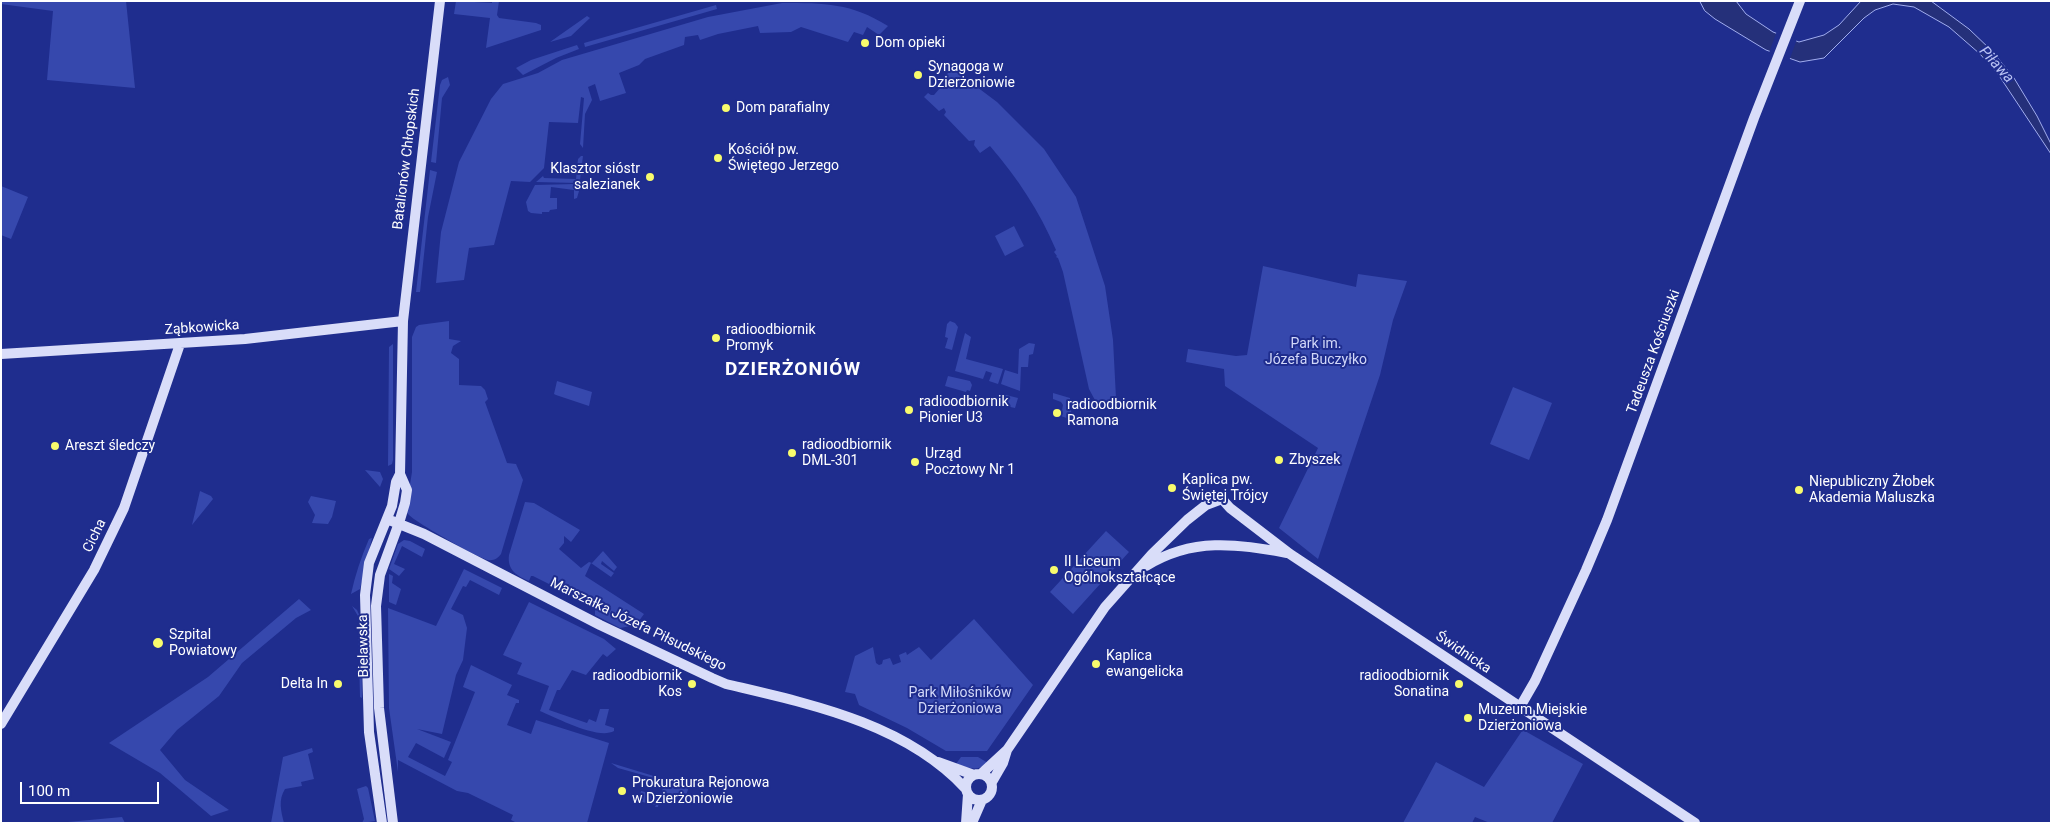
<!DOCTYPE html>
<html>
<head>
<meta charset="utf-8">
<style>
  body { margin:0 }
  #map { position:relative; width:2052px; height:824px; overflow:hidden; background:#1f2d8e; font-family:Roboto,sans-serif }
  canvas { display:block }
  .frame { position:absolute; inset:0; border:2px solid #fff; pointer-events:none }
  .scale { position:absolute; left:20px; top:782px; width:139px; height:22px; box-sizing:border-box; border:2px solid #fff; border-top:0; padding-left:6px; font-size:15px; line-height:18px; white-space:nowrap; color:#fff; -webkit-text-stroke:4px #1f2d8e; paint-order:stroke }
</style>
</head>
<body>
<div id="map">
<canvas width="2052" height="824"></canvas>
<div class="frame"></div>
<div class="scale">100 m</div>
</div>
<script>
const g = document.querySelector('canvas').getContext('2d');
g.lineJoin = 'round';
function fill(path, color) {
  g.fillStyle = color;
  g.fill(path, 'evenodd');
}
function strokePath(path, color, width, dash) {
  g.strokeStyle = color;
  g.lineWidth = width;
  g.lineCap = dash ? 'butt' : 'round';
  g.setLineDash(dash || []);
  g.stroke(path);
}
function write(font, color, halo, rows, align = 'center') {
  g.font = font + ' Roboto,sans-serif';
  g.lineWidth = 4;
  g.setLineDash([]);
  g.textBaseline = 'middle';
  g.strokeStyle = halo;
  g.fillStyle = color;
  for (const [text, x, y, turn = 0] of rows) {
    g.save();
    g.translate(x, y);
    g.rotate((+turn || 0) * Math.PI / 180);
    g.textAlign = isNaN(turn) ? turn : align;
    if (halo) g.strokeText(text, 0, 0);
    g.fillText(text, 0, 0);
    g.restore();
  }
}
fill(new Path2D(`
  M 1,1 L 126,1 L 135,88 L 47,80 L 53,11 L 1,4 Z
  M 456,1 L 492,3 L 492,1 L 499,1 L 497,15 L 499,18 L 536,23 L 541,25 L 541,30 L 486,48 L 490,18 L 454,14 Z
  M 782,3 C 825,3 851,3 888,26 L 879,35 L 867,27 L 863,35 L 854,32 L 848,42 L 801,27 L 791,32 L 760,33 L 758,26 L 718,34 L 700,40 L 698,35 L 685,37 L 684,45 L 645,59 L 639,65 L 619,73 L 626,93 L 600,101 L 595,84 L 588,87 L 592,100 L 585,114 L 583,148 L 580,144 L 584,98 L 581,97 L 578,123 L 549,122 L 544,168 L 530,182 L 511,181 L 494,245 L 469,248 L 464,280 L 436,283 L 441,232 L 459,162 L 491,99 L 503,84 L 538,73 L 562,60 L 708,17 Z
  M 716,5 L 717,9 L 585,47 L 584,43 Z
  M 587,16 L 590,18 L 571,36 L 550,42 Z
  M 577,45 L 579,49 L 556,58 L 523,75 L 516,68 L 531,60 Z
  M 953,69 L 997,102 L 1044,149 L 1076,197 L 1105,286 L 1113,340 L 1116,398 L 1113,405 L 1096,402 L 1089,389 L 1063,272 L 1058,258 L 1056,257 L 1057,256 L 1054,252 L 1056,250 C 1039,210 1018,179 990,146 L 980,153 L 974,145 L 975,140 L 969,141 L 944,115 L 946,112 L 944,108 L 939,111 L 924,97 L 928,93 L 931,95 L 934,95 L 940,88 L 936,83 Z
  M 448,77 L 450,85 L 442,98 L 436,163 L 431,162 L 440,85 L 442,80 Z
  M 581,156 L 583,156 L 580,180 L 577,183 L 536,182 L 543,176 L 544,178 L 576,179 L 578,159 Z
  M 430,170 L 437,172 L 428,217 L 420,292 L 416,292 Z
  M 575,184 L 579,191 L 577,198 L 574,199 L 574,190 L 551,187 L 550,198 L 557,198 L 557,209 L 550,210 L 549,212 L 542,212 L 542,214 L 531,213 L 528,211 L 526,202 L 535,185 Z
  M 1,186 L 28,197 L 11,239 L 1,235 Z
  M 1014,226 L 1024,246 L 1005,256 L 995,236 Z
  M 1263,266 L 1356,287 L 1358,274 L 1407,281 L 1393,320 L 1380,375 L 1318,559 L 1279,528 L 1318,448 L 1225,386 L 1224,369 L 1186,362 L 1188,349 L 1236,356 L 1247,355 Z
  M 449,321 L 449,339 L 461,341 L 453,346 L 451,353 L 459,359 L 459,385 L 481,386 L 485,390 L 488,399 L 485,402 L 507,463 L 516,464 L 523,480 L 501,554 C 498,558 494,561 488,560 C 478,558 417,523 409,515 C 407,513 407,513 406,509 L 412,472 L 412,337 L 416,327 L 419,325 Z
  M 950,321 L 955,323 L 958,327 L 952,350 L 945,348 L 948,338 L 945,337 L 947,324 Z
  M 965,333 L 971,337 L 966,359 L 1003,369 L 998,384 L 989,381 L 992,373 L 986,371 L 983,379 L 955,371 Z
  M 1029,343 L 1035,344 L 1033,354 L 1029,355 L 1028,367 L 1021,367 L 1020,391 L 1001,384 L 1005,370 L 1018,374 L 1019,349 Z
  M 393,344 L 393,460 L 392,464 L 388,466 L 389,347 Z
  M 948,376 L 970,381 L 972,385 L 970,391 L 967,390 L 966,392 L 945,386 Z
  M 557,381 L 592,392 L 589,406 L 556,395 L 554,394 Z
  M 1513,387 L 1552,403 L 1529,460 L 1490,444 Z
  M 1053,393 L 1070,398 L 1072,420 L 1061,416 L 1063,405 L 1061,402 L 1053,399 Z
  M 1002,394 L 1018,398 L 1015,408 L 1006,406 L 999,400 L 998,395 Z
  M 365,470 L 380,472 L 383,479 L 380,487 Z
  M 200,491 L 211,496 L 213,499 L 192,525 Z
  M 311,496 L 336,501 L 332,517 L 328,524 L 312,523 L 315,515 L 308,502 Z
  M 525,502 L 534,503 L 580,530 L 571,542 L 564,536 L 564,543 L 559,549 L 581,568 L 589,562 L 592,563 L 603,551 L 617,567 L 614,571 L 602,561 L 601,564 L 614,573 L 611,577 L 591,563 L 585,576 L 644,614 L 636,625 L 620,628 L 595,615 L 595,607 L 533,576 L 531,576 L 529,581 C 517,576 507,570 509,555 Z
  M 1106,531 L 1129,552 L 1073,614 L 1050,592 Z
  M 372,538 L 360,589 L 351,594 C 355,576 361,557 369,539 Z
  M 404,540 L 410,541 L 425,549 L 422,557 L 402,546 L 394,564 L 405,569 L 399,576 L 389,569 L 398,544 Z
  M 464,569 L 502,588 L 499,595 L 470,580 L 466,587 L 463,586 L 451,609 L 463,615 L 467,628 L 463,660 L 456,675 L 442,734 L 417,729 L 451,742 L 444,758 L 416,743 L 408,757 L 445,776 L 452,762 L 448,760 L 475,692 L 463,687 L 471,665 L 512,685 L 507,695 L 519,700 L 519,703 L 516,703 L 507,725 L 531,734 L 536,720 L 609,743 L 587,823 L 517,823 L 511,820 L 513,815 L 468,793 L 457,791 L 398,760 L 398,772 L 389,708 L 388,608 L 436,626 Z
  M 389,574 L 393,576 L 392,583 L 401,589 L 396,605 L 389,602 Z
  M 299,599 L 311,610 L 296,618 L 242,663 L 219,696 L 177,730 L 160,750 L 185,780 L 229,810 L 211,816 L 160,773 L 109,743 L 208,677 Z
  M 529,602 L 604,639 L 616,649 L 607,657 L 603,654 L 586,675 L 572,670 L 560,690 L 557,690 L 549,710 L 587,723 L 589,719 L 596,722 L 600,709 L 609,709 L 605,725 L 614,728 L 614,731 C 598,740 557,718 540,711 L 549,686 L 517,674 L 522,663 L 503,655 Z
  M 352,606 L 357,610 L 361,619 L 362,698 L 360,697 L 358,616 Z
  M 974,619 L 1033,685 L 987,751 L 946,751 L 907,728 L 859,705 L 855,694 L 845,692 L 855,656 L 873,647 L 876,663 L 879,665 L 882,664 L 883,660 L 890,658 L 893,665 L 901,662 L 899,655 L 906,652 L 907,655 L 919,647 L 931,660 Z
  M 1524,728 L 1525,731 L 1583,764 L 1552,823 L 1490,823 L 1475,817 L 1472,823 L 1403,823 L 1436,762 L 1484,787 Z
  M 312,748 L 313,752 L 308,754 L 314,779 L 301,782 L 302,786 L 285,789 C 278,800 281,811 284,823 L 271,823 L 283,757 Z
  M 961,757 L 978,757 L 988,763 C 977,772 969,768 956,764 Z
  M 611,763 L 667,780 L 674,779 L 690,784 L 685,798 L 662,792 L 664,781 L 618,768 Z
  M 366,786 L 368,788 L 375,821 L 362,823 L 364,819 L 357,789 Z
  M 641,791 L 660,796 L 658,807 L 655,807 L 656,805 L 638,801 Z
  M 122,817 L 125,823 L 57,823 Z`), '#3648ad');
const water = new Path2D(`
  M 1700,1 L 1736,1 L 1746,14 L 1773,32 L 1799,42 L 1824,35 L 1839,25 L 1861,1 L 1931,1 L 1969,29 L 1992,51 L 2014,78 L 2037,116 L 2051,144 L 2051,154 L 1998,74 L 1980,54 L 1949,27 L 1914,7 L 1893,4 L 1875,10 L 1864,18 L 1824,58 L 1800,62 L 1766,50 L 1715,19 L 1705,11 Z`);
fill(water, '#25307a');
strokePath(water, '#a1adee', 1);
fill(new Path2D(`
  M 1777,31 L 1797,39 L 1789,61 L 1769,53 Z`), '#1f2d8e');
strokePath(new Path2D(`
  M 1,354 L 245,339 L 403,321
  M 387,519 L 424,534 L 600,625 L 712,678 L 726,684 C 810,704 905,723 966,789
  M 1146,566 C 1193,537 1236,544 1287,553
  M 1520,707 L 1535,681 L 1586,570 L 1607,520 L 1754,118 L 1800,1
  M 1,724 L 94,570 L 124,508 L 180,344
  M 938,762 L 974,775
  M966 787a13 13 0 1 1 26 0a13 13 0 1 1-26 0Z
  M 981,774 L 1007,750
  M 992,782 L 1003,763 L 1007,750 L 1105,607 L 1152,554 L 1187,520 L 1206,505 L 1222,499 L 1230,508 L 1290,554 L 1695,823
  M 382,823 L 369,732 L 365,595 L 369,563 L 392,506 L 396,482 L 400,474 L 403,321 L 440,1
  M 393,823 L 379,708 L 376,606 L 380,575 L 399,523 L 405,503 L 407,490 L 400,474
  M 966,823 L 968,794
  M 972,823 L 982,800`), '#d9ddf9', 10);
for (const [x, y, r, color] of [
  [865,43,5,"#f8fb6d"],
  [918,75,5,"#f8fb6d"],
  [726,108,5,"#f8fb6d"],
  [718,158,5,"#f8fb6d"],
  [650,177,5,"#f8fb6d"],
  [716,338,5,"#f8fb6d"],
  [909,410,5,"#f8fb6d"],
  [1057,413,5,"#f8fb6d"],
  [55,446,5,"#f8fb6d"],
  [792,453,5,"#f8fb6d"],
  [1279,460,5,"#f8fb6d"],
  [915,462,5,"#f8fb6d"],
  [1172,488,5,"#f8fb6d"],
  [1799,490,5,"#f8fb6d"],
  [1054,570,5,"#f8fb6d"],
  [158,643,6,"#f8fb6d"],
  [1096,664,5,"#f8fb6d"],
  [338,684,5,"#f8fb6d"],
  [692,684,5,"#f8fb6d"],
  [1459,684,5,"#f8fb6d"],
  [1468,718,5,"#f8fb6d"],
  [622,791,5,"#f8fb6d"]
]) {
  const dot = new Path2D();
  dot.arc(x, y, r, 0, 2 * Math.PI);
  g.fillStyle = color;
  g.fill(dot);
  strokePath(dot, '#1f2d8e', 2);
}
write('14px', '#fff', '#1f2d8e', [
  ["Dom opieki",875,43],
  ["Synagoga w",928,67],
  ["Dzierżoniowie",928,83],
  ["Dom parafialny",736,108],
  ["Kościół pw.",728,150],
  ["Świętego Jerzego",728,166],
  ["Klasztor sióstr",640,169,"right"],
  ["salezianek",640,185,"right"],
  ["radioodbiornik",726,330],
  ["Promyk",726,346],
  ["radioodbiornik",919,402],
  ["Pionier U3",919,418],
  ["radioodbiornik",1067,405],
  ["Ramona",1067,421],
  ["radioodbiornik",802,445],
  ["DML-301",802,461],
  ["Areszt śledczy",65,446],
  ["Urząd",925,454],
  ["Pocztowy Nr 1",925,470],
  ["Zbyszek",1289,460],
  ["Kaplica pw.",1182,480],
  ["Świętej Trójcy",1182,496],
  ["Niepubliczny Żłobek",1809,482],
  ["Akademia Maluszka",1809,498],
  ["II Liceum",1064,562],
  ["Ogólnokształcące",1064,578],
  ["Szpital",169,635],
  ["Powiatowy",169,651],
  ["Kaplica",1106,656],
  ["ewangelicka",1106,672],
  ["radioodbiornik",682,676,"right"],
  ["Kos",682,692,"right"],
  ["radioodbiornik",1449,676,"right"],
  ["Sonatina",1449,692,"right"],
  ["Delta In",328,684,"right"],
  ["Muzeum Miejskie",1478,710],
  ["Dzierżoniowa",1478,726],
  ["Prokuratura Rejonowa",632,783],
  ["w Dzierżoniowie",632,799]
], 'left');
write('14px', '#fff', '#1f2d8e', [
  ["Batalionów Chłopskich",407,159,-83],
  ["Ząbkowicka",202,328,-4],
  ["Tadeusza Kościuszki",1654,352,-70],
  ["Cicha",95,536,-64],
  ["Marszałka Józefa Piłsudskiego",638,625,26],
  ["Bielawska",364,646,-91],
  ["Świdnicka",1463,653,34]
]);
write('14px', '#d2d8f9', '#1f2d8e', [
  ["Park im.",1316,344],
  ["Józefa Buczyłko",1316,360],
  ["Park Miłośników",960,693],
  ["Dzierżoniowa",960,709]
]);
write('italic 15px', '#b9c2f4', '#1f2d8e', [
  ["Piława",1996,65,48]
]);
g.letterSpacing = '1px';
write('bold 19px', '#fff', '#1f2d8e', [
  ["DZIERŻONIÓW",793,370]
]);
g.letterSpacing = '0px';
</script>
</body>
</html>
